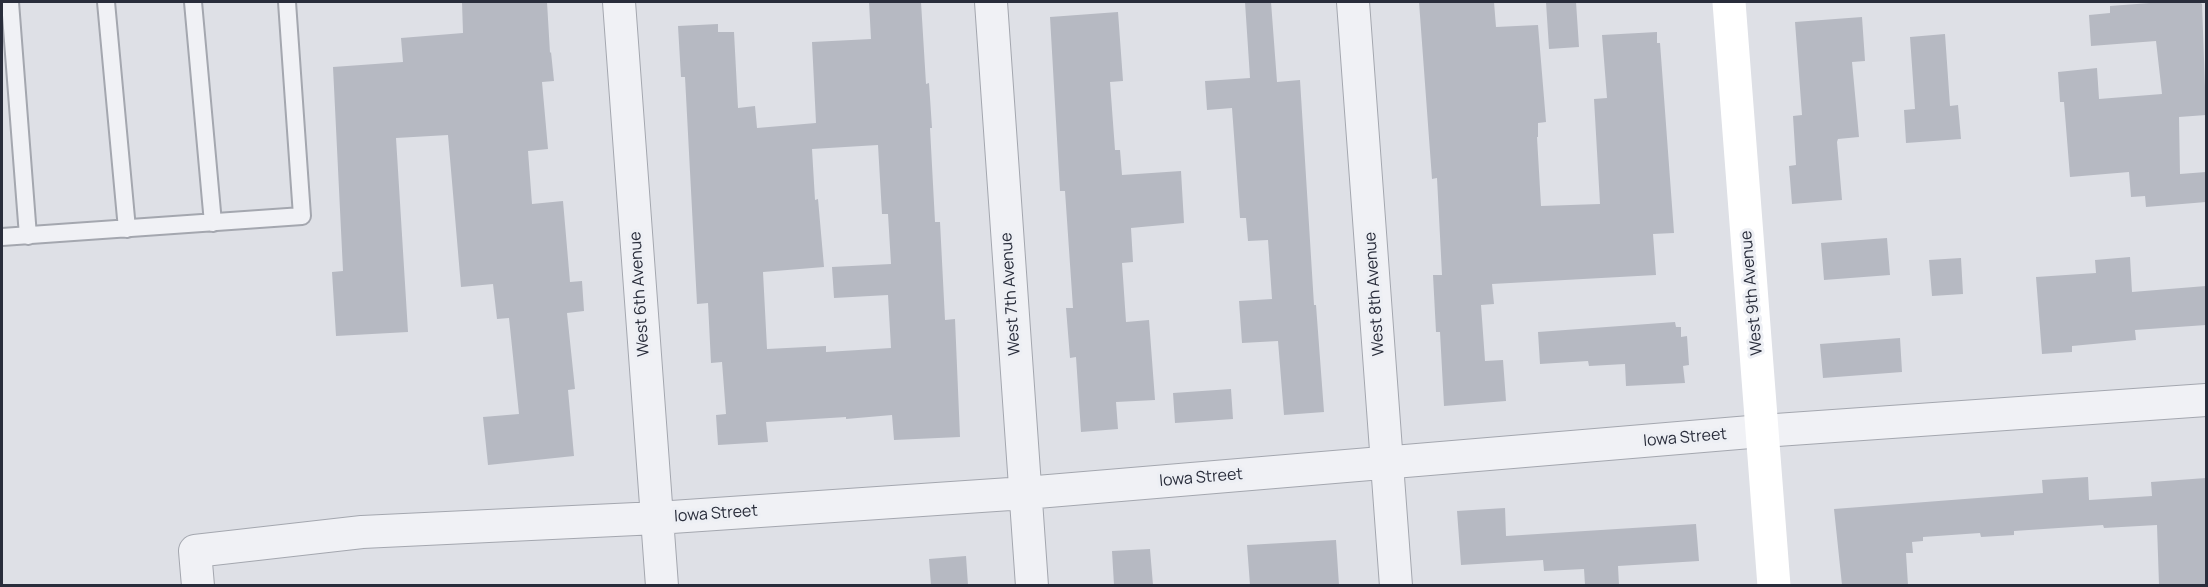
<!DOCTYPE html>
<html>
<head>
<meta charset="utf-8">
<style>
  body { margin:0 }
  #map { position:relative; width:2208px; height:587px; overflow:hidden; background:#dee0e6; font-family:Manrope,sans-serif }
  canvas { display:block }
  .frame { position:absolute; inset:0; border:3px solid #292d3b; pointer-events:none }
</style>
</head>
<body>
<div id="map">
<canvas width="2208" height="587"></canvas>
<div class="frame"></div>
</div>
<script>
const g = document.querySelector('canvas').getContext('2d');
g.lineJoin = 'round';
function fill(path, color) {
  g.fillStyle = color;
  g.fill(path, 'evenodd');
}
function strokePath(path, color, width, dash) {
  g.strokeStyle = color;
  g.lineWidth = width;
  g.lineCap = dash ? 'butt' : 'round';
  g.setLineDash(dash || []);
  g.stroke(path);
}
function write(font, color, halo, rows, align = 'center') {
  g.font = font + ' Manrope,sans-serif';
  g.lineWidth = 6;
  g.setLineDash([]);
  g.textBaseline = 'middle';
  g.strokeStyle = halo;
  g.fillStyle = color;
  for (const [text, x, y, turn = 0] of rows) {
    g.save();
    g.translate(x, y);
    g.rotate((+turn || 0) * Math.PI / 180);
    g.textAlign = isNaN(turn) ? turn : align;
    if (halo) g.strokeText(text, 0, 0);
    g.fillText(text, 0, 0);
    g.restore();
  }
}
fill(new Path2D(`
  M 462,2 L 547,2 L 550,53 L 551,52 L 554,81 L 542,82 L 548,149 L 528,151 L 532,204 L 563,201 L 570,282 L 582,281 L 584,311 L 567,313 L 575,389 L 568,390 L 574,456 L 488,465 L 483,417 L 519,414 L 509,318 L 497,319 L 493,284 L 461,287 L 448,135 L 396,138 L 408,332 L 336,336 L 332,272 L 343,271 L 333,67 L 403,62 L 401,38 L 463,33 Z
  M 869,2 L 921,2 L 926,84 L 929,83 L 932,128 L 930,128 L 935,222 L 940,222 L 945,320 L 955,319 L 960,437 L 894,440 L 892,415 L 846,419 L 846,417 L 766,422 L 768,442 L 718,445 L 716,415 L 726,414 L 722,362 L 711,363 L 708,303 L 697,304 L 685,77 L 681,77 L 678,26 L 718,24 L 718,32 L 734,32 L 738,108 L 755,106 L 757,128 L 816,123 L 812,42 L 871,39 ZM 878,145 L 882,214 L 888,214 L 891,264 L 832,267 L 834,298 L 888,295 L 891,348 L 826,352 L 826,346 L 767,349 L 763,272 L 824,267 L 818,199 L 815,200 L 812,149 Z
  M 1245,2 L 1271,2 L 1277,82 L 1300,80 L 1314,305 L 1316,305 L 1324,412 L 1284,415 L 1278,341 L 1242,343 L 1239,301 L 1272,299 L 1268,240 L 1248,241 L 1246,218 L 1240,218 L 1232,108 L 1207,110 L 1205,81 L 1250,78 Z
  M 1419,2 L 1494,2 L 1496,27 L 1538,25 L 1546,122 L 1538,123 L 1538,137 L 1537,137 L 1541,206 L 1600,204 L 1594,99 L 1607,98 L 1602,35 L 1657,32 L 1657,43 L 1660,43 L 1674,233 L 1653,234 L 1656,275 L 1492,284 L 1494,304 L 1481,305 L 1485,361 L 1503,360 L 1506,401 L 1444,406 L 1440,332 L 1436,332 L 1433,275 L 1442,275 L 1437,178 L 1432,179 Z
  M 1546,2 L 1576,2 L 1579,47 L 1549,49 Z
  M 2163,2 L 2200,2 L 2202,4 L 2206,115 L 2179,117 L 2180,174 L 2206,172 L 2206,202 L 2146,207 L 2145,196 L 2131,197 L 2129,172 L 2070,177 L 2064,102 L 2060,102 L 2058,72 L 2097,68 L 2099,99 L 2162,94 L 2156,41 L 2091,46 L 2089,15 L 2110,13 L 2110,6 Z
  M 1118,12 L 1123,81 L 1110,82 L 1115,150 L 1120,150 L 1122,175 L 1181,171 L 1184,223 L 1131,228 L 1133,262 L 1122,263 L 1126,322 L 1149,320 L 1155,400 L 1116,402 L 1118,429 L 1081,432 L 1076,357 L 1070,358 L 1066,308 L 1073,308 L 1065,191 L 1060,191 L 1050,17 Z
  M 1862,17 L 1865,61 L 1852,62 L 1859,137 L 1838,139 L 1837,142 L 1842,200 L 1792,204 L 1789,166 L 1796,165 L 1793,116 L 1802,115 L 1795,22 Z
  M 1945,34 L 1950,106 L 1958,105 L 1961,139 L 1906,143 L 1904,110 L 1915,109 L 1910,37 Z
  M 1887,238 L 1890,275 L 1824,280 L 1821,243 Z
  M 2130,257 L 2132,292 L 2206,286 L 2206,325 L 2135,330 L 2136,340 L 2072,346 L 2072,352 L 2042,354 L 2036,277 L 2096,273 L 2095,260 Z
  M 1961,258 L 1963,294 L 1932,296 L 1929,260 Z
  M 1675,322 L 1676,327 L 1681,327 L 1681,337 L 1687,336 L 1689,365 L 1683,366 L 1685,383 L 1626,386 L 1625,364 L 1589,366 L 1588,361 L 1540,364 L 1538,332 Z
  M 1900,338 L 1902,372 L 1823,378 L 1820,344 Z
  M 1231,389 L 1233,419 L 1175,423 L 1173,393 Z
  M 2088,477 L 2089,500 L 2152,496 L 2151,482 L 2206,478 L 2206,585 L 2159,585 L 2157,525 L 2104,528 L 2103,525 L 2014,531 L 2014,535 L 1981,537 L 1980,533 L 1923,537 L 1923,541 L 1912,542 L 1913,553 L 1906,553 L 1908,585 L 1842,585 L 1834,509 L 2043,493 L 2042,480 Z
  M 1505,508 L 1506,536 L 1696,524 L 1699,561 L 1618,566 L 1619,585 L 1585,585 L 1584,569 L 1544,571 L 1543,560 L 1461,565 L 1457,511 Z
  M 1336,540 L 1339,585 L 1250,585 L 1247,545 Z
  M 1150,549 L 1153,585 L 1114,585 L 1112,551 Z
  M 966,556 L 968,585 L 931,585 L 929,559 Z`), '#b6b9c2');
const lane = new Path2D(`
  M 10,2 L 28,236
  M 106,2 L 127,229
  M 193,2 L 213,223
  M 2,237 L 302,216 L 287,2`);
const street = new Path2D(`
  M 619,2 L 662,586
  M 991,2 L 1032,586
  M 1353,2 L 1396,586
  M 198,586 L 195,551 L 362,532 L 657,518 L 1025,493 L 1762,431 L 2206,400`);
strokePath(lane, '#a4a7af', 20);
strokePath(street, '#a4a7af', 34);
strokePath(lane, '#f0f1f5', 16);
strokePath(street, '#f0f1f5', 32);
strokePath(new Path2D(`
  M 1729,2 L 1774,586`), '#fff', 33);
write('16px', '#292d3b', '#edeff4', [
  ["West 9th Avenue",1752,293,-95],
  ["West 6th Avenue",640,294,-94],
  ["West 7th Avenue",1011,294,-94],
  ["West 8th Avenue",1375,294,-94],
  ["Iowa Street",1685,438,-5],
  ["Iowa Street",1201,478,-5],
  ["Iowa Street",716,514,-4]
]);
</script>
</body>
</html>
